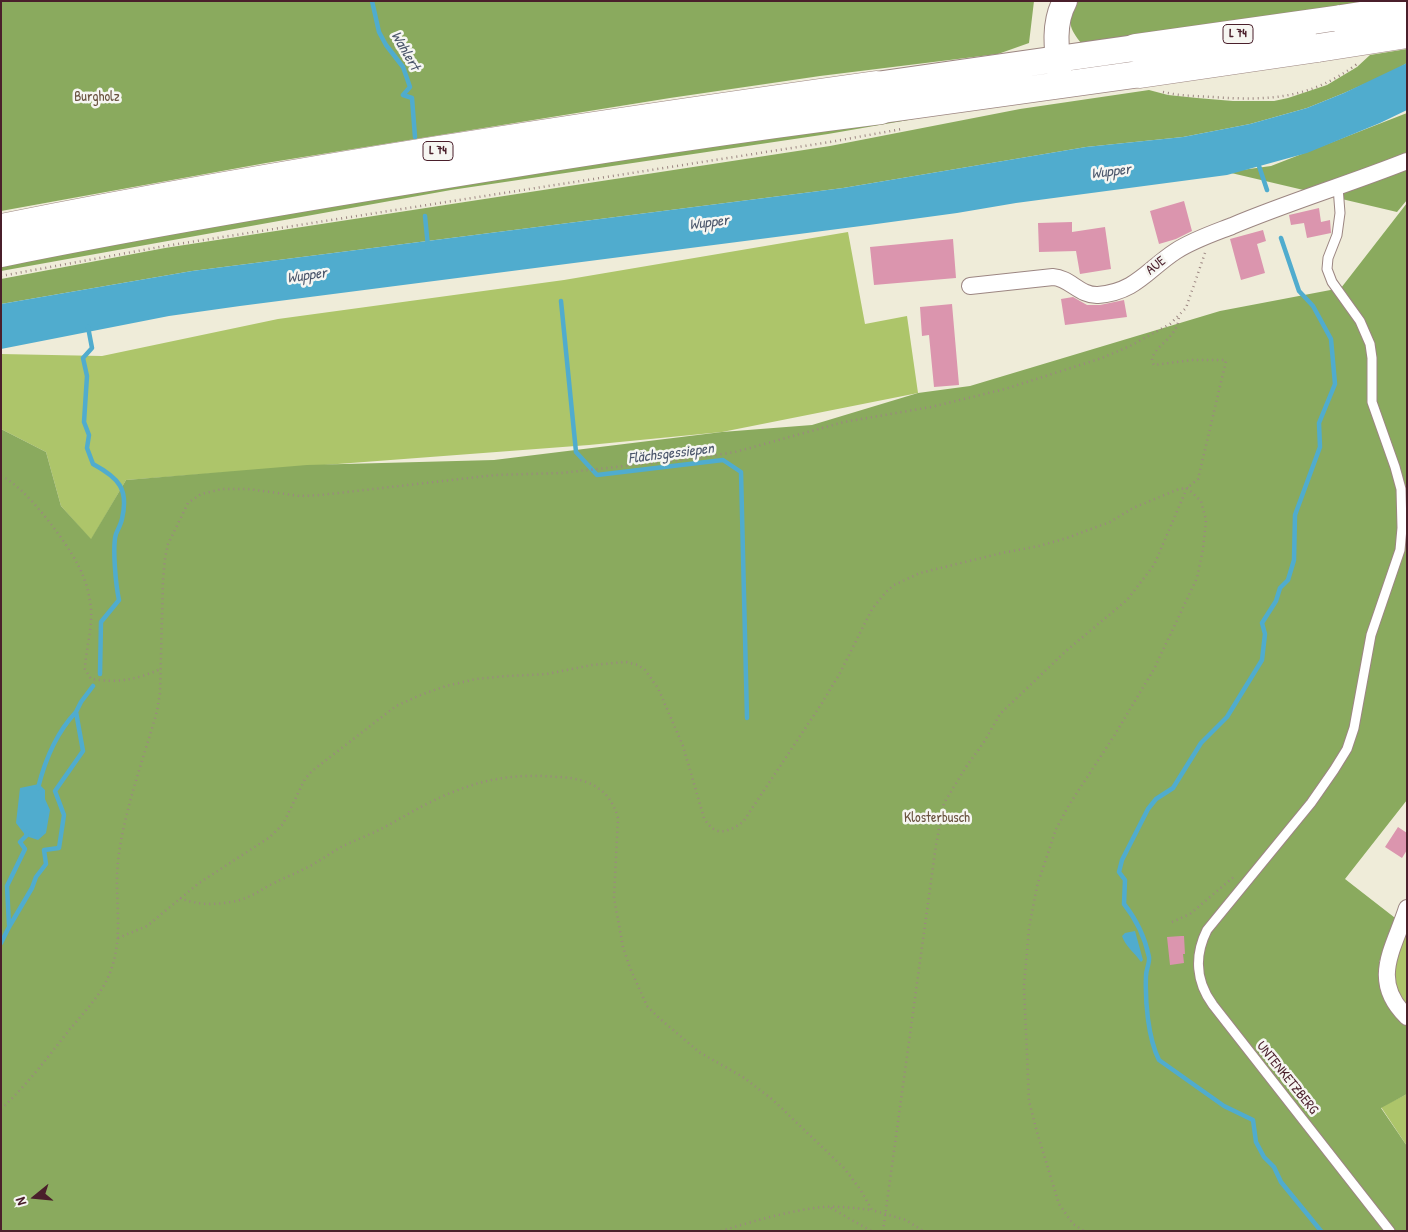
<!DOCTYPE html>
<html>
<head>
<meta charset="utf-8">
<style>
  body { margin:0 }
  #map { position:relative; width:1408px; height:1232px; overflow:hidden; background:#efecd9; font-family:"Patrick Hand",sans-serif }
  canvas { display:block }
  .frame { position:absolute; inset:0; border:2px solid #4a1f2b; pointer-events:none }
  .north { position:absolute; left:10px; top:1172px; width:50px; height:50px; -webkit-text-stroke:4px #f6f6f2; paint-order:stroke; rotate:253deg; font-size:14px; font-weight:700; line-height:20px; text-align:center; color:#4a1f2b }
  .north::after { content:''; display:block; margin:auto; width:18px; height:22px; background:#4a1f2b; clip-path:polygon(50% 0,100% 100%,50% 72%,0 100%) }
</style>
</head>
<body>
<div id="map">
<canvas width="1408" height="1232"></canvas>
<div class="frame"></div>
<div class="north">N</div>
</div>
<script>
const g = document.querySelector('canvas').getContext('2d');
g.lineJoin = 'round';
function fill(path, color) {
  g.fillStyle = color;
  g.fill(path, 'evenodd');
}
function strokePath(path, color, width, dash) {
  g.strokeStyle = color;
  g.lineWidth = width;
  g.lineCap = dash ? 'butt' : 'round';
  g.setLineDash(dash || []);
  g.stroke(path);
}
function write(font, color, halo, rows, align = 'center') {
  g.font = font + ' "Patrick Hand",sans-serif';
  g.lineWidth = 5;
  g.setLineDash([]);
  g.textBaseline = 'middle';
  g.strokeStyle = halo;
  g.fillStyle = color;
  for (const [text, x, y, turn = 0] of rows) {
    g.save();
    g.translate(x, y);
    g.rotate((+turn || 0) * Math.PI / 180);
    g.textAlign = isNaN(turn) ? turn : align;
    if (halo) g.strokeText(text, 0, 0);
    g.fillText(text, 0, 0);
    g.restore();
  }
}
fill(new Path2D(`
  M 848,232 L 865,324 L 907,316 L 918,393 L 722,432 L 589,445 L 126,480 L 91,540 L 61,506 L 46,452 L 1,429 L 1,354 L 102,356 L 278,319 L 564,280 Z
  M 1407,923 L 1407,1013 L 1400,1006 L 1391,967 Z
  M 1407,1094 L 1407,1146 L 1381,1107 Z`), '#adc56a');
fill(new Path2D(`
  M 1,1 L 1034,1 L 1029,43 L 998,54 L 820,76 L 670,98 L 266,163 L 1,211 Z
  M 1075,1 L 1377,1 L 1082,44 C 1068,27 1068,22 1075,1 Z
  M 1407,49 L 1407,63 L 1392,72 L 1344,93 L 1307,108 L 1250,124 L 1183,137 L 1086,147 L 843,188 L 192,271 L 1,304 L 1,279 L 165,248 L 830,146 L 1020,109 L 1149,90 L 1168,95 L 1197,98 L 1233,101 L 1274,101 L 1288,98 L 1327,85 L 1357,67 L 1370,55 Z
  M 960,111 L 828,134 L 451,190 L 1,271 L 1,261 L 524,171 Z
  M 1407,113 L 1407,200 L 1397,212 L 1227,172 L 1271,166 Z
  M 1407,203 L 1407,800 L 1345,879 L 1399,921 L 1379,962 L 1383,984 L 1407,1020 L 1407,1094 L 1381,1108 L 1407,1146 L 1407,1231 L 1,1231 L 1,429 L 46,452 L 61,506 L 91,539 L 126,480 L 307,465 L 494,460 L 722,432 L 812,425 L 918,393 L 970,386 L 1220,311 L 1341,288 Z`), '#8aaa5e');
fill(new Path2D(`
  M 1407,63 L 1407,110 L 1380,123 L 1307,153 L 1227,175 L 1016,203 L 957,213 L 869,225 L 240,306 L 169,316 L 1,349 L 1,304 L 192,271 L 843,188 L 1086,147 L 1183,137 L 1250,124 L 1307,108 L 1344,93 Z
  M 39,784 L 45,790 L 45,799 L 50,810 L 46,833 L 38,840 L 26,836 L 16,823 L 20,788 Z
  M 1135,931 L 1143,960 L 1141,962 C 1135,953 1125,946 1122,936 L 1125,933 Z`), '#50acce');
strokePath(new Path2D(`
  M 372,1 L 379,32 L 386,45 L 403,67 L 410,87 L 403,95 L 412,98 L 415,137
  M 1258,163 L 1267,190
  M 425,216 L 428,247
  M 1281,238 L 1299,291 L 1313,306 L 1331,339 L 1335,384 L 1319,423 L 1320,447 L 1295,515 L 1294,560 L 1288,580 L 1280,588 L 1276,601 L 1262,623 L 1265,634 L 1262,660 L 1227,717 L 1201,743 L 1173,788 L 1156,799 L 1148,809 L 1122,860 L 1119,872 L 1125,880 L 1124,904 C 1136,919 1145,938 1149,957 C 1150,963 1146,969 1146,976 C 1145,1001 1148,1038 1159,1060 L 1224,1106 L 1253,1120 L 1256,1142 L 1264,1157 L 1274,1167 L 1281,1182 L 1321,1231
  M 561,301 L 576,452 L 597,475 L 723,460 L 741,472 L 747,718
  M 88,327 L 92,348 L 83,358 L 87,376 L 84,422 L 89,435 L 87,448 L 93,464 C 119,478 129,489 122,519 C 121,524 118,529 116,534 C 112,547 116,586 119,600 L 101,622 L 100,674
  M 38,788 C 45,760 56,733 76,712
  M 9,925 L 7,886 L 25,849 L 20,842 L 26,836 L 27,832
  M 1,943 L 9,927 L 32,888 L 36,877 L 46,864 L 44,850 L 59,848 L 64,815 L 55,791 L 83,751 L 76,712 L 81,702 L 93,686`), '#50acce', 4.5);
fill(new Path2D(`
  M 1184,201 L 1192,231 L 1176,239 L 1159,244 L 1150,211 Z
  M 1319,208 L 1321,222 L 1330,220 L 1331,233 L 1307,238 L 1304,223 L 1291,225 L 1289,215 Z
  M 1072,222 L 1072,232 L 1105,227 L 1111,269 L 1080,274 L 1076,251 L 1039,252 L 1038,223 Z
  M 1263,230 L 1266,241 L 1257,244 L 1265,273 L 1241,280 L 1230,239 Z
  M 953,239 L 956,278 L 874,285 L 870,247 Z
  M 1073,297 L 1087,305 L 1100,305 L 1124,300 L 1127,317 L 1065,325 L 1061,299 Z
  M 952,304 L 959,385 L 934,387 L 929,335 L 922,336 L 920,307 Z
  M 1398,827 L 1407,833 L 1407,850 L 1402,858 L 1385,847 Z
  M 1181,936 L 1184,936 L 1185,954 L 1183,954 L 1184,963 L 1170,965 L 1167,937 Z`), '#db95ae');
const lane = new Path2D(`
  M 1338,187 L 1340,213 L 1337,235 L 1328,258 L 1327,269 L 1332,282 L 1360,321 L 1370,344 L 1372,358 L 1372,402 L 1395,467 L 1401,489 L 1402,528 L 1400,550 L 1371,635 L 1354,728 L 1347,749 L 1334,770 L 1311,803 L 1207,930 C 1194,956 1196,982 1213,1005 L 1390,1231`);
const street = new Path2D(`
  M 970,286 L 1053,277 C 1070,278 1080,296 1098,295 C 1136,292 1148,269 1176,251 C 1193,240 1214,233 1232,226 C 1289,202 1349,184 1407,161
  M 1407,908 C 1394,949 1369,980 1407,1017`);
const secondary = new Path2D(`
  M 1060,78 C 1057,53 1052,24 1065,1`);
const primary = new Path2D(`
  M 876,85 L 1135,48
  M 881,110 L 1140,74`);
const highway = new Path2D(`
  M 1135,48 L 1341,19
  M 1140,74 L 1318,48
  M 1,228 C 291,170 584,126 876,85
  M 1,253 C 143,224 286,200 429,177 C 579,152 730,129 881,110`);
strokePath(lane, '#9c8682', 11);
strokePath(street, '#9c8682', 18);
strokePath(secondary, '#9c8682', 26);
strokePath(primary, '#9c8682', 28);
strokePath(highway, '#9c8682', 29);
strokePath(new Path2D(`
  M 1163,92 C 1179,96 1197,96 1213,97 C 1269,101 1310,99 1357,64
  M 1,276 L 165,246 L 830,142 L 902,129
  M 1,476 C 25,486 66,541 78,565 C 84,576 88,589 90,601 C 94,624 86,646 85,669 L 91,679 C 119,683 135,680 161,669
  M 180,898 C 198,906 221,905 240,900 C 253,896 262,889 274,883 C 286,877 299,872 312,865 C 322,859 331,853 341,847 C 353,841 367,836 379,830 C 404,817 427,802 453,792 C 490,777 519,774 558,777 C 587,778 610,788 618,818 L 614,898 L 623,947 L 630,968 L 647,1006 L 659,1018 L 699,1052 L 743,1077 L 773,1100 L 844,1168 L 860,1189 L 872,1210 L 906,1220 L 923,1231
  M 1172,922 L 1190,914 L 1236,875
  M 118,938 L 147,926 L 199,883 L 270,837 L 283,824 L 305,779 L 312,771 L 396,706 L 423,694 L 446,686 L 476,679 L 507,676 L 547,674 L 592,665 L 626,662 L 638,665 L 645,670 L 658,688 L 683,746 L 704,818 C 715,837 727,833 743,822 L 822,703 L 840,673 L 872,609 L 886,592 L 894,585 L 920,573 L 1002,553 L 1039,546 L 1067,538 L 1110,522 L 1133,508 L 1179,489 L 1187,488 L 1201,501 L 1206,520 L 1203,549 L 1197,578 L 1154,669 L 1114,736 L 1069,805 L 1056,829 L 1037,886 L 1029,928 L 1024,986 L 1029,1101 L 1037,1132 L 1059,1204 L 1073,1224 L 1084,1231
  M 1,1109 C 27,1085 48,1057 70,1029 C 85,1011 103,993 111,970 C 124,935 114,897 118,861 C 124,810 143,761 157,711 L 160,693 L 163,580 L 165,558 L 168,544 L 188,503 L 201,494 L 222,489 L 248,489 L 300,496 L 321,495 L 495,475 L 561,473 L 698,458 L 735,452 L 844,422 L 931,407 L 1005,389 L 1102,358 L 1130,346 L 1170,324 L 1186,308 L 1205,253
  M 831,1208 L 871,1231
  M 721,1231 C 754,1221 788,1211 822,1207 C 839,1206 856,1208 872,1210
  M 883,1231 L 936,845 L 944,803 L 966,767 L 984,742 L 1000,714 L 1066,651 L 1127,600 L 1154,565 L 1187,488 L 1198,479 L 1226,361 L 1224,360 L 1192,360 L 1154,365 L 1152,362 C 1151,346 1179,339 1179,315`), '#9c8682', 2.5, [1, 4]);
strokePath(lane, '#fff', 9);
strokePath(street, '#fff', 16);
strokePath(secondary, '#fff', 24);
strokePath(primary, '#fff', 26);
strokePath(highway, '#fff', 28);
const highwayBridge = new Path2D(`
  M 1341,19 L 1407,9
  M 1318,48 L 1407,34`);
strokePath(highwayBridge, '#9c8682', 29, []);
strokePath(highwayBridge, '#fff', 28);
for (const [x, y, w] of [
  [1238,34,30],
  [438,151,30]
]) {
  const box = new Path2D();
  box.roundRect(x - w / 2, y - 9.5, w, 19, 4);
  g.fillStyle = '#f6f6f2';
  g.fill(box);
  strokePath(box, '#4a1f2b', 1);
}
write('bold 12px', '#4a1f2b', null, [
  ["L 74",1238,34],
  ["L 74",438,151]
]);
write('14px', '#68513e', '#f6f6f2', [
  ["Burgholz",97,97],
  ["Klosterbusch",937,818]
]);
write('14px', '#4a1f2b', '#f6f6f2', [
  ["AUE",1156,266,-38],
  ["UNTENKETZBERG",1287,1078,51]
]);
write('italic 15px', '#4c576c', '#f6f6f2', [
  ["Wahlert",405,51,60],
  ["Wupper",1111,172,-7],
  ["Wupper",709,223,-7],
  ["Wupper",307,276,-8],
  ["Flächsgessiepen",671,454,-7]
]);
</script>
</body>
</html>
